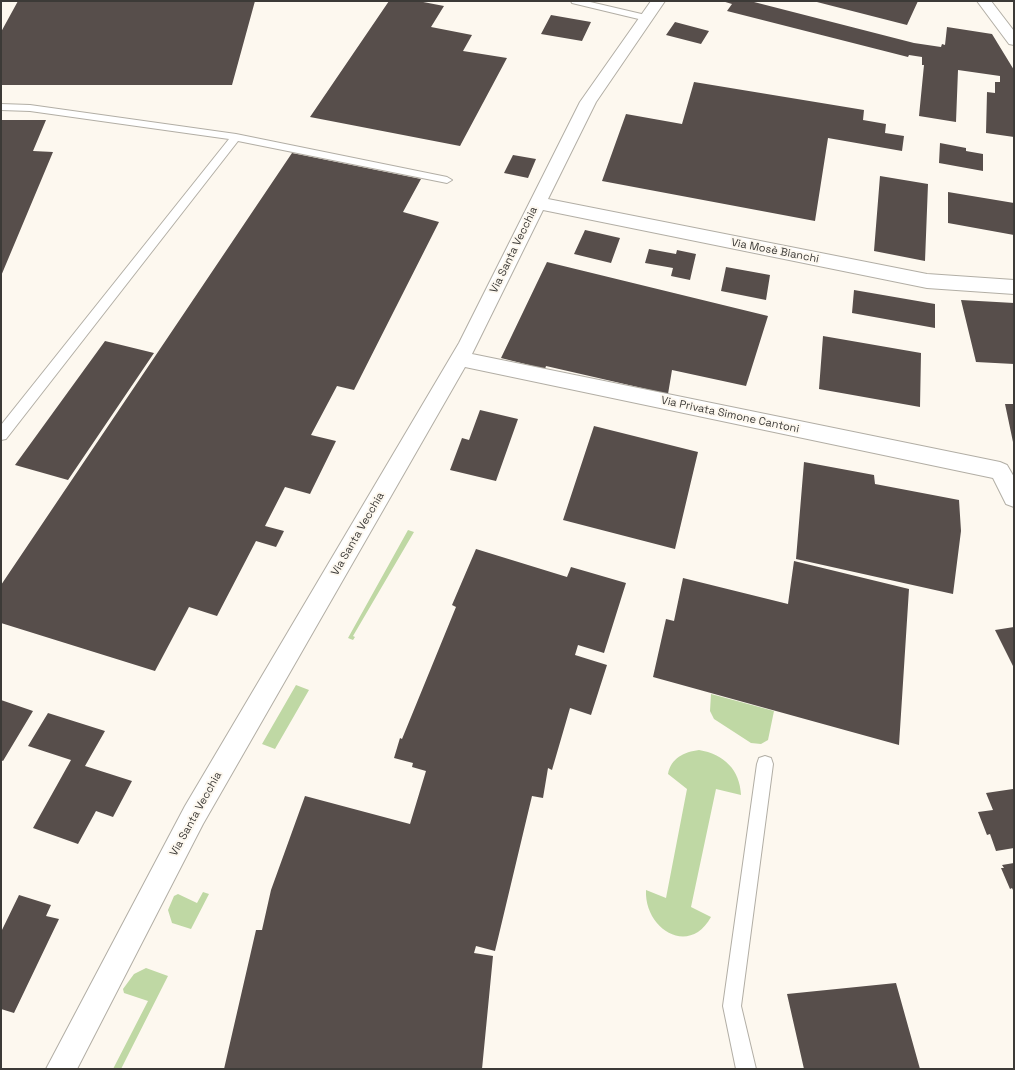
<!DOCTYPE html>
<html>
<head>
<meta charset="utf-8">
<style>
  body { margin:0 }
  #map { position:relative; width:1015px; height:1070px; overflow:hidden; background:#fdf8ef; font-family:"Space Grotesk",sans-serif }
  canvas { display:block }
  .frame { position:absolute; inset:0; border:2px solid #3c3a37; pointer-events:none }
</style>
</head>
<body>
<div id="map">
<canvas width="1015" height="1070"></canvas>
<div class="frame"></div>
</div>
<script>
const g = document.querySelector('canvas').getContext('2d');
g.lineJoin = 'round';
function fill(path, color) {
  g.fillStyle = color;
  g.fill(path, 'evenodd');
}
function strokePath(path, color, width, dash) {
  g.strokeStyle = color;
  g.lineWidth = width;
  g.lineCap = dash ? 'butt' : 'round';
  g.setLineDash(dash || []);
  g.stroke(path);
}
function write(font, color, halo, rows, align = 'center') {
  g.font = font + ' "Space Grotesk",sans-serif';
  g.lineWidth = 4;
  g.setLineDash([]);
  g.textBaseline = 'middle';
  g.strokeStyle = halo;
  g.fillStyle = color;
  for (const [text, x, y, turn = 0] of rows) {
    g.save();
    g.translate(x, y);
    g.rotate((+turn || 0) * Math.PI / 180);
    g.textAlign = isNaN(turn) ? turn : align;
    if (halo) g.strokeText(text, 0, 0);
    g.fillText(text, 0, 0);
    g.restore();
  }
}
fill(new Path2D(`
  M 408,530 L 414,532 L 353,636 L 355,637 L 353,640 L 348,638 Z
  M 296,685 L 309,690 L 275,749 L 262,744 Z
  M 711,694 L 774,711 L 768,740 L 761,744 L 751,743 L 714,719 L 710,711 Z
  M 699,750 C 724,754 740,770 741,795 L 716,789 L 691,907 L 711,917 C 689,957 644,929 646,890 L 666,898 L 687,789 L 668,774 C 671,758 684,752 699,750 Z
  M 203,892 L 209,894 L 191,929 L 172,923 L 168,910 L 174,896 L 178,894 L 197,903 Z
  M 146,968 L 168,976 L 121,1069 L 113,1069 L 148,1001 L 124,993 L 123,989 L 134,974 Z`), '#bfd8a4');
fill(new Path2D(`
  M 18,1 L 255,1 L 232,85 L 1,85 L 1,32 Z
  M 389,1 L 418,1 L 444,6 L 431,27 L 472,35 L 463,51 L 507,58 L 460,146 L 310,117 Z
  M 722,1 L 755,1 L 754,2 L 914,43 L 941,47 L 942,44 L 945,45 L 947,27 L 992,34 L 1014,70 L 1014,137 L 986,133 L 987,92 L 995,93 L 995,82 L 1000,82 L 1000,76 L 958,70 L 956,122 L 919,116 L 924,65 L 922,65 L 922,57 L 909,55 L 908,57 L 727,11 L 732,4 Z
  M 813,1 L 918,1 L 907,25 Z
  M 551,15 L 591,22 L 582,41 L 541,34 Z
  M 675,22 L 709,31 L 701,44 L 666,35 Z
  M 694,82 L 864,110 L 863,120 L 886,124 L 885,133 L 904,136 L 902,151 L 828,138 L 815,221 L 602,181 L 626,114 L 682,124 Z
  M 1,120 L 46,120 L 33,151 L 53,152 L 1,276 Z
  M 940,143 L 966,148 L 966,151 L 983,154 L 983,171 L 939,163 Z
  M 292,153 L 421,179 L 403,212 L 439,222 L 354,390 L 337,386 L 311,435 L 336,441 L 310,494 L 285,487 L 265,526 L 284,531 L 276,547 L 256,541 L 217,616 L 189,607 L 155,671 L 1,623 L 1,585 Z
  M 513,155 L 536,159 L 528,178 L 504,173 Z
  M 880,176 L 928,184 L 925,261 L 874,251 Z
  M 948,192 L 1014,203 L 1014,235 L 948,223 Z
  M 585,230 L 620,238 L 611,263 L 574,254 Z
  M 649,249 L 676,254 L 677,250 L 696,254 L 690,280 L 671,276 L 673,268 L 645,263 Z
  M 547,262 L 768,316 L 746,386 L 672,370 L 668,394 L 546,366 L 545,369 L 501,358 Z
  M 726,267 L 770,275 L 766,300 L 721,291 Z
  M 854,290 L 935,304 L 935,328 L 852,313 Z
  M 961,300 L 1014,303 L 1014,364 L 976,362 Z
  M 823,336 L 921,353 L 920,407 L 819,389 Z
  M 105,341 L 154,353 L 68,480 L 15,465 Z
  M 1005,404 L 1014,404 L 1014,442 L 1013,442 Z
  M 480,410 L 518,419 L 496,481 L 450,470 L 462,438 L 469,440 Z
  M 594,426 L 698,452 L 675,549 L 563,520 Z
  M 804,462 L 874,475 L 875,484 L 959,500 L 961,531 L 953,594 L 796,559 Z
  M 476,549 L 567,577 L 571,567 L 626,583 L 604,653 L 578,645 L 575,655 L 607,665 L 591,715 L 570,708 L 552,770 L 548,768 L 543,798 L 532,796 L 495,951 L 476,946 L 474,953 L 493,956 L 482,1069 L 224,1069 L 256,930 L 262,930 L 271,890 L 305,796 L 410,824 L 426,771 L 412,767 L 413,763 L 394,758 L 400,738 L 402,739 L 456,607 L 452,605 Z
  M 794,561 L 909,589 L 899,745 L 653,677 L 666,619 L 674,621 L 683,578 L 788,604 Z
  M 1014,627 L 1014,668 L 995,630 Z
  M 1,700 L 33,711 L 3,761 L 1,760 Z
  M 48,713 L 105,731 L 85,766 L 132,781 L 113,817 L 96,811 L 78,844 L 33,828 L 71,760 L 28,746 Z
  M 1013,789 L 1014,848 L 996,851 L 990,834 L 987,835 L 978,812 L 993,810 L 986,793 Z
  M 1014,863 L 1014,892 L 1012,888 L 1010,889 L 1001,868 L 1004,868 L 1002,865 Z
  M 19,895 L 51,905 L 46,916 L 59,919 L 14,1013 L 1,1009 L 1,932 Z
  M 896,983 L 920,1069 L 804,1069 L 787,994 Z`), '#574e4b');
const service = new Path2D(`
  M 571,1 L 586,1 L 650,16 L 652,18 L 647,21 L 572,3 Z
  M 1,104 L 30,105 L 236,134 L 447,177 L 452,180 L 447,183 L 238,141 L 6,439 L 1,440 L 1,425 L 229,139 L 30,111 L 1,110 Z
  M 765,756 L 771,758 L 773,764 L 741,1006 L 756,1069 L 736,1069 L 723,1006 L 757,764 L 759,758 Z`);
const minor = new Path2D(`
  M 651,1 L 665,1 L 596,102 L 548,199 L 927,274 L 1014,280 L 1014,294 L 927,288 L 543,210 L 472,354 L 1000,462 L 1007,465 L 1014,477 L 1014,507 L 1006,504 L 993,478 L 465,367 L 203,824 L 77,1069 L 46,1069 L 185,806 L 459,343 L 580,102 Z
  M 977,1 L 991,1 L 1014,31 L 1014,45 L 1009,44 Z`);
strokePath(service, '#b2aea5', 2);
strokePath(minor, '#b2aea5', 2);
fill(service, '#fff');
fill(minor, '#fff');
write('11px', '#3c3a37', '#fdf8ef', [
  ["Via Santa Vecchia",514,250,-64],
  ["Via Mosè Bianchi",775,251,11],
  ["Via Privata Simone Cantoni",730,415,12],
  ["Via Santa Vecchia",358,534,-60],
  ["Via Santa Vecchia",196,814,-61]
]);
</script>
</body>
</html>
